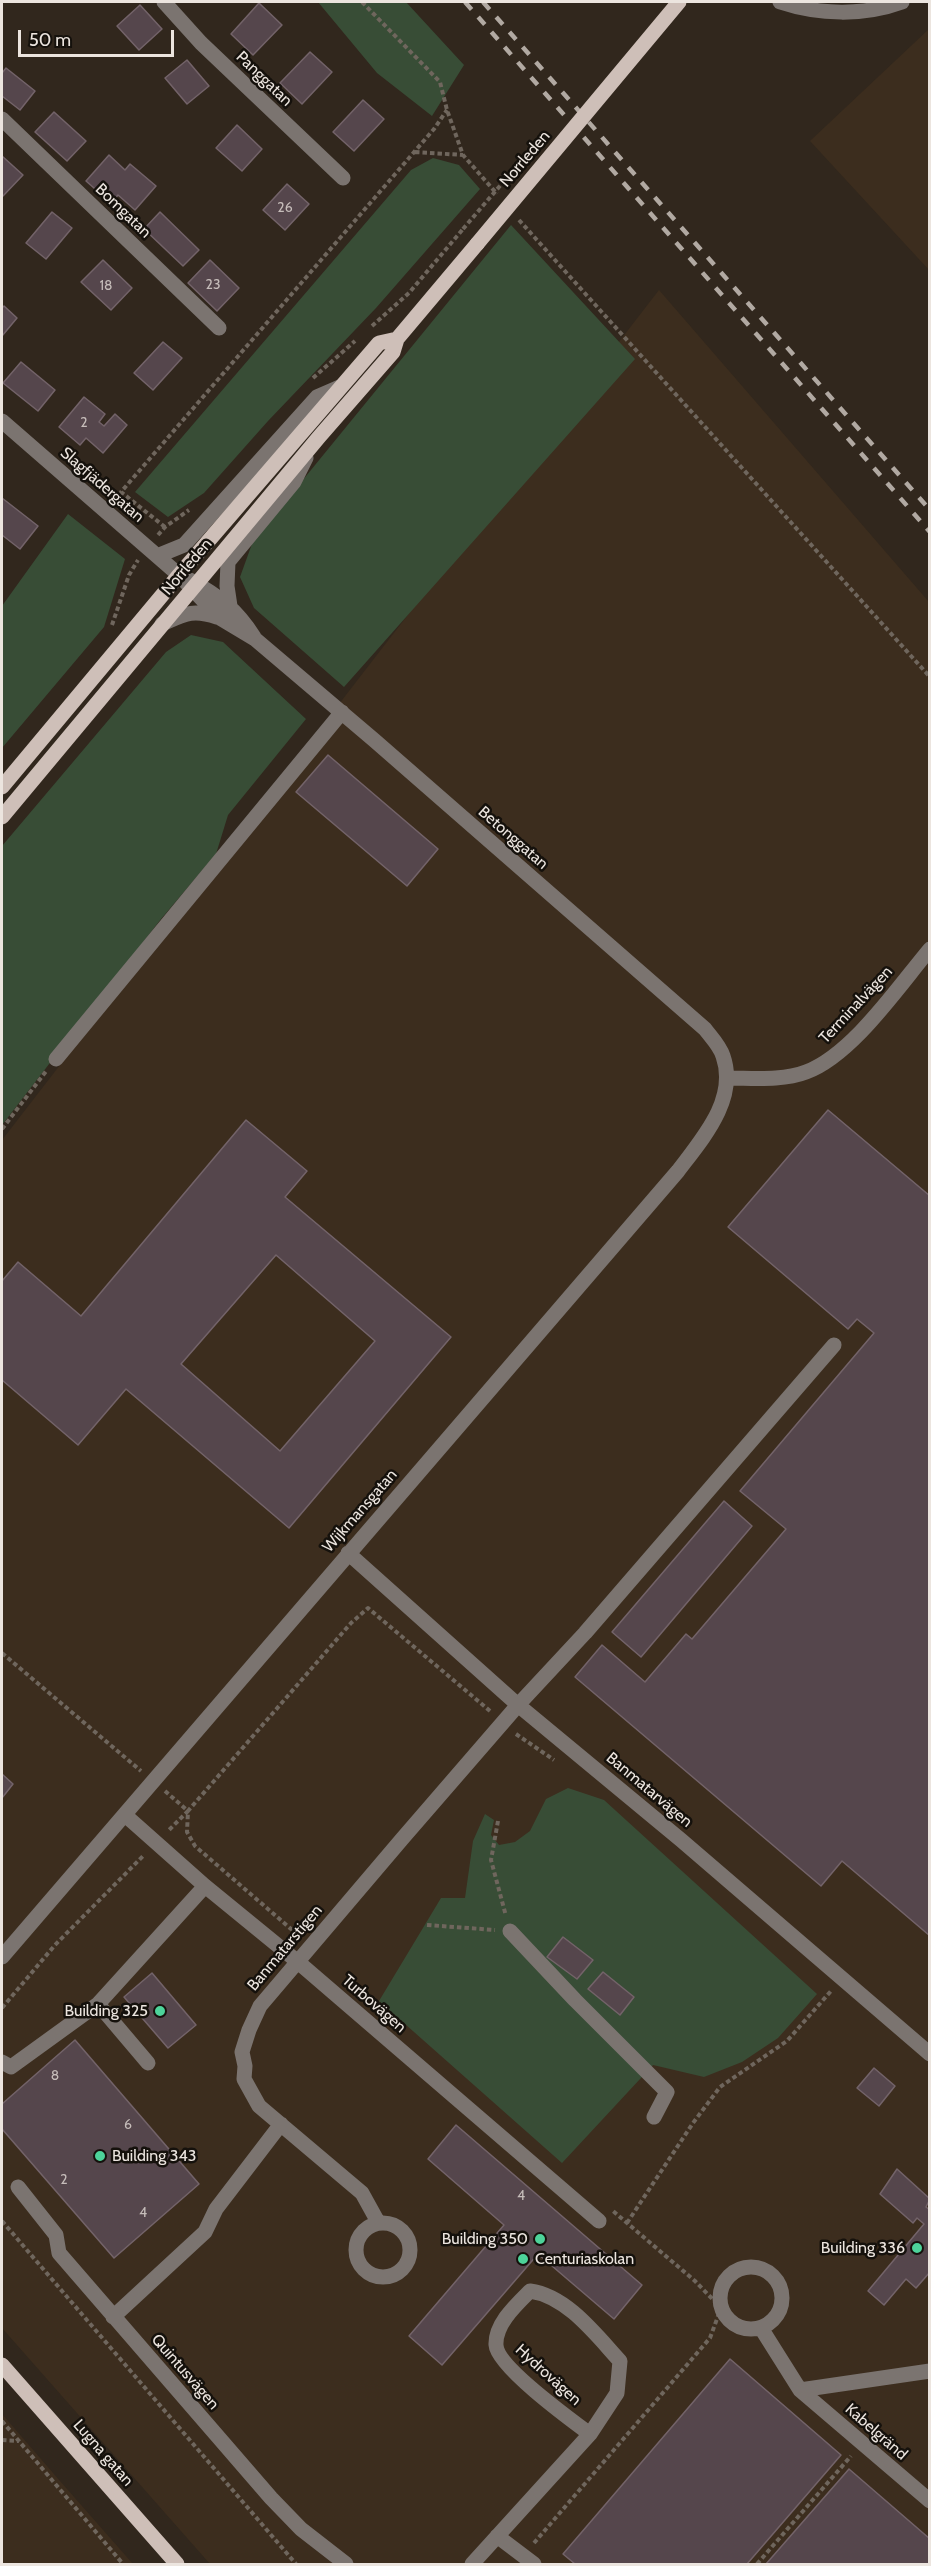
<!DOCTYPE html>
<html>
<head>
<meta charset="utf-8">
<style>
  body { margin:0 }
  #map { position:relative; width:931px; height:2566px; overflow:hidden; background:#31271d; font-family:Cabin,sans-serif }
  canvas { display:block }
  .frame { position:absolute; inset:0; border:3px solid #ece5df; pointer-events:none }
  .scale { position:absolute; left:18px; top:30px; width:156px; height:27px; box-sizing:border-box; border:3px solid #ece5df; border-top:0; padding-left:8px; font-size:18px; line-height:21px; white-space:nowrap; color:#ece5df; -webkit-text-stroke:4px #15110c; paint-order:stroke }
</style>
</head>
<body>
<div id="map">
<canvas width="931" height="2566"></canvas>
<div class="frame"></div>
<div class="scale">50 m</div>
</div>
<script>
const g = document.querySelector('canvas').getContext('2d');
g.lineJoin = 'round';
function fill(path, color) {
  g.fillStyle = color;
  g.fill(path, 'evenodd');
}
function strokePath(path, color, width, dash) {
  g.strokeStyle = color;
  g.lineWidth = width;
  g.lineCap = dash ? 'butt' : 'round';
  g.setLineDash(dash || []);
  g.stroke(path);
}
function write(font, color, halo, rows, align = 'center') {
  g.font = font + ' Cabin,sans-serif';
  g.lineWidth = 5;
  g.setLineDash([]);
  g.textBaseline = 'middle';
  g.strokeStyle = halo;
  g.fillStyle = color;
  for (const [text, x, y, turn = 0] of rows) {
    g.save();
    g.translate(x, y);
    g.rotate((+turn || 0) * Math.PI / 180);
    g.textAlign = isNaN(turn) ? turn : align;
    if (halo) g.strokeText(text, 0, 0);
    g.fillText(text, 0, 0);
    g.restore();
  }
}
fill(new Path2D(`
  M 929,29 L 929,270 L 810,141 Z
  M 659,290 L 929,602 L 929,2564 L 210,2564 L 2,2328 L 2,1140 Z
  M 2,2414 L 60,2481 L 133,2564 L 2,2564 Z`), '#3c2d1e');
fill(new Path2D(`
  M 318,2 L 406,2 L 464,65 L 432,116 L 377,73 Z
  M 433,158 L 459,165 L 480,189 L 376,308 L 268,421 L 204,493 L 168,517 L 135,492 L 411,170 Z
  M 511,225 L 635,359 L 344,687 L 254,608 L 240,577 L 253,541 Z
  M 68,514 L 125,559 L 104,627 L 2,748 L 2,606 Z
  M 191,635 L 223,642 L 306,719 L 228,815 L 216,854 L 161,919 L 2,1125 L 2,846 L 166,652 Z
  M 568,1788 L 604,1800 L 817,1994 L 778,2038 L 742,2062 L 704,2077 L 653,2065 L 562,2163 L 379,2001 L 441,1898 L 465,1898 L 473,1841 L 485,1814 L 494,1820 L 491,1835 L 499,1845 L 515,1842 L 530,1831 L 546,1799 Z`), '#384d36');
const building = new Path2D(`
  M 259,3 L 282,25 L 253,55 L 231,34 Z
  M 140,5 L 162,29 L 139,50 L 117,26 Z
  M 310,52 L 332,72 L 302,104 L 280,83 Z
  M 187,60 L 209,86 L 187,104 L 165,78 Z
  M 6,68 L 35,91 L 20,110 L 2,96 L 2,73 Z
  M 363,100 L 384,119 L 354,151 L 333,132 Z
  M 54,112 L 86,141 L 67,161 L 35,132 Z
  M 237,125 L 262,149 L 242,171 L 216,148 Z
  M 109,155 L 125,170 L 130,164 L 156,186 L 135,210 L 118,195 L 111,203 L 86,181 Z
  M 2,156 L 23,175 L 3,196 L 2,195 Z
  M 287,184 L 309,204 L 285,230 L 263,210 Z
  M 52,212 L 72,228 L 46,259 L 26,243 Z
  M 160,212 L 199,250 L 183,266 L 144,229 Z
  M 103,260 L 132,288 L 111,310 L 81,282 Z
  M 210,260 L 239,288 L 217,311 L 188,283 Z
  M 4,306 L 17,318 L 2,336 L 2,308 Z
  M 163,342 L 182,358 L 153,390 L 134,373 Z
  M 21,362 L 55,390 L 38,411 L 3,383 Z
  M 84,397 L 105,414 L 99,422 L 104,426 L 115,414 L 127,425 L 103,453 L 86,438 L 80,445 L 59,427 Z
  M 2,498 L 38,526 L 20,549 L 2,535 Z
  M 328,755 L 438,849 L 407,886 L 296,792 Z
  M 828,1110 L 930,1196 L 930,1936 L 842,1861 L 821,1886 L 575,1677 L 602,1645 L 645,1682 L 686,1634 L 692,1639 L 786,1529 L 740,1491 L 874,1333 L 857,1319 L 848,1329 L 728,1227 Z
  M 246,1120 L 307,1171 L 285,1197 L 451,1337 L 289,1528 L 126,1389 L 78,1445 L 2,1380 L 2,1281 L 18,1262 L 81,1316 ZM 276,1255 L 375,1341 L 280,1451 L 181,1364 Z
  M 724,1501 L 752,1526 L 641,1657 L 612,1632 Z
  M 2,1774 L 13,1784 L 2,1798 Z
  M 563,1937 L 593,1960 L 577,1979 L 547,1957 Z
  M 603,1972 L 634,1997 L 620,2015 L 588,1989 Z
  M 152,1973 L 196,2025 L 168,2048 L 124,1997 Z
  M 75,2040 L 199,2184 L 114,2258 L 2,2129 L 2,2104 Z
  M 874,2068 L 895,2086 L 879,2106 L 857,2088 Z
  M 456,2125 L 642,2285 L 614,2319 L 538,2254 L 442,2365 L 409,2336 L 504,2225 L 428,2159 Z
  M 897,2169 L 930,2199 L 926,2207 L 930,2210 L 930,2272 L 916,2288 L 906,2279 L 884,2305 L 868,2291 L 924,2224 L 917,2218 L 913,2223 L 880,2194 Z
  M 730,2359 L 841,2455 L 747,2564 L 575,2564 L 563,2554 Z
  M 849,2469 L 930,2539 L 930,2564 L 766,2564 Z`);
fill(building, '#55464c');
strokePath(building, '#736369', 1.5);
strokePath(new Path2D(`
  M 362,2 L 440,82 L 447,110 L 463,155 L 497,194
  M 415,152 L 463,155
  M 519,220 L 930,677
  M 372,326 L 409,293 L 463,229
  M 313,378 L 355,341
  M 165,527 L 121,492 L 434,129 L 447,110
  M 158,535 L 165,527 L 189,510
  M 112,625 L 129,575 L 138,560
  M 2,1129 L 47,1070
  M 2,1653 L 141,1771
  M 516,1734 L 554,1760
  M 165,1791 L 188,1811 L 168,1831
  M 498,1821 L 491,1860 L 506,1916
  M 427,1925 L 495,1930
  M 298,1935 L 195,1846 L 187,1832 L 188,1811 L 351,1623 L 368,1608 L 490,1711
  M 2,2008 L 55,1945 L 144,1855
  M 2,2221 L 296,2564
  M 627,2223 L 693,2123 L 720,2087 L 787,2041 L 831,1991
  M 2,2421 L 123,2564
  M 2,2440 L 19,2441
  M 534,2543 L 710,2338 L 721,2308 L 695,2281 L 613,2211
  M 757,2564 L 851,2456`), '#6f665d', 4, [4.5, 3]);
strokePath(new Path2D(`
  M 164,2 L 201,43 L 343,178
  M 780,2 C 819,15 864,16 902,2
  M 2,119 L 219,328
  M 2,421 L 179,575 L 220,618 L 255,639 L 374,740 L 705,1029 C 711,1037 720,1046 723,1056 C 738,1099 703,1138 678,1171 L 2,1957
  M 157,556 L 184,545 L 317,397 L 340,387
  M 190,580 C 219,596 236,609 254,637
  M 230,606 L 227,586 L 228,562 L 294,482 L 306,458
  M 162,624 C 185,614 192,609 217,617
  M 56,1059 L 342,712
  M 728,1078 C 753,1078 783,1081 806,1072 C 852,1055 898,987 930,949
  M 348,1553 L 518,1705 L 681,1840 L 930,2054
  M 125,1815 L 205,1886 L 298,1962 L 599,2221
  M 510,1931 L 575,2000 L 667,2092 L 654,2117
  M 2,2062 L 11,2067 L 98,2004
  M 148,2063 L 98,2004 L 205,1886
  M 18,2187 L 56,2235 L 59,2253 L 271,2498 L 301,2529 L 346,2564
  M 378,2222 L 362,2193 L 259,2106 L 244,2079 L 245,2066 L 242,2052 L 249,2030 L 260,2006 L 402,1839 L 518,1705 L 585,1633 L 834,1345
  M356 2250a27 27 0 1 1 54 0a27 27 0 1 1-54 0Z
  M720 2298a31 31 0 1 1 62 0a31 31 0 1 1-62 0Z
  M 113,2317 L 205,2232 L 216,2209 L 281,2124
  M 761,2328 L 800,2390 L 930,2501
  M 800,2390 L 930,2371
  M 497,2536 L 534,2564
  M 472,2564 L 590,2434 L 617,2393 L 620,2361 C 596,2335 567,2296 530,2291 C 516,2305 495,2324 496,2345 C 497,2366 571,2420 590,2434`), '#7b7470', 15);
strokePath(new Path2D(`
  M 2,787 L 179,575 L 379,343 L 397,339
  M 2,817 L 319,437 L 393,352 L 397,339 L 477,244
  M 2,2365 L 177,2564`), '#cebfb8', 15);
strokePath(new Path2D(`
  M 465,2 L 930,532
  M 483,2 L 930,510`), '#b1a9a2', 4.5, [10, 10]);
strokePath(new Path2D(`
  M 463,229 L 511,173`), '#6f665d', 4, [4.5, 3]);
strokePath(new Path2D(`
  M 477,244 L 679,2`), '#cebfb8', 15);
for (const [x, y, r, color] of [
  [160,2011,6,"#4dd39a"],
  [100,2156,6,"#4dd39a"],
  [540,2239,6,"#4dd39a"],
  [917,2248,6,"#4dd39a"],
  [523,2259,6,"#4dd39a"]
]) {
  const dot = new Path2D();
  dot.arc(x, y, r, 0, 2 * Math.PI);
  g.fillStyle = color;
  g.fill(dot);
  strokePath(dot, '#15110c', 2);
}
write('14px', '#c6bdba', null, [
  ["26",285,208],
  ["23",213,285],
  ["18",106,286],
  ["2",84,423],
  ["8",55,2076],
  ["6",128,2125],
  ["2",64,2180],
  ["4",521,2196],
  ["4",143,2213]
]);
write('16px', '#ece5df', '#15110c', [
  ["Panggatan",264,79,44],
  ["Norrleden",525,159,-50],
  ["Bomgatan",123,211,44],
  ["Slagfjädergatan",102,485,41],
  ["Norrleden",187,567,-50],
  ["Betonggatan",513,838,41],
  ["Terminalvägen",856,1005,-47],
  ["Wijkmansgatan",360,1511,-49],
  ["Banmatarvägen",649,1790,40],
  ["Banmatarstigen",285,1948,-50],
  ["Turbovägen",374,2004,41],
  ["Quintusvägen",185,2372,49],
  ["Hydrovägen",548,2375,42],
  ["Kabelgränd",876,2432,41],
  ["Lugna gatan",103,2453,49]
]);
write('16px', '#ece5df', '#15110c', [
  ["Building 325",148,2011],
  ["Building 343",112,2156,"left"],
  ["Building 350",528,2239],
  ["Building 336",905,2248],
  ["Centuriaskolan",535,2259,"left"]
], 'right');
</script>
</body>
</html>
